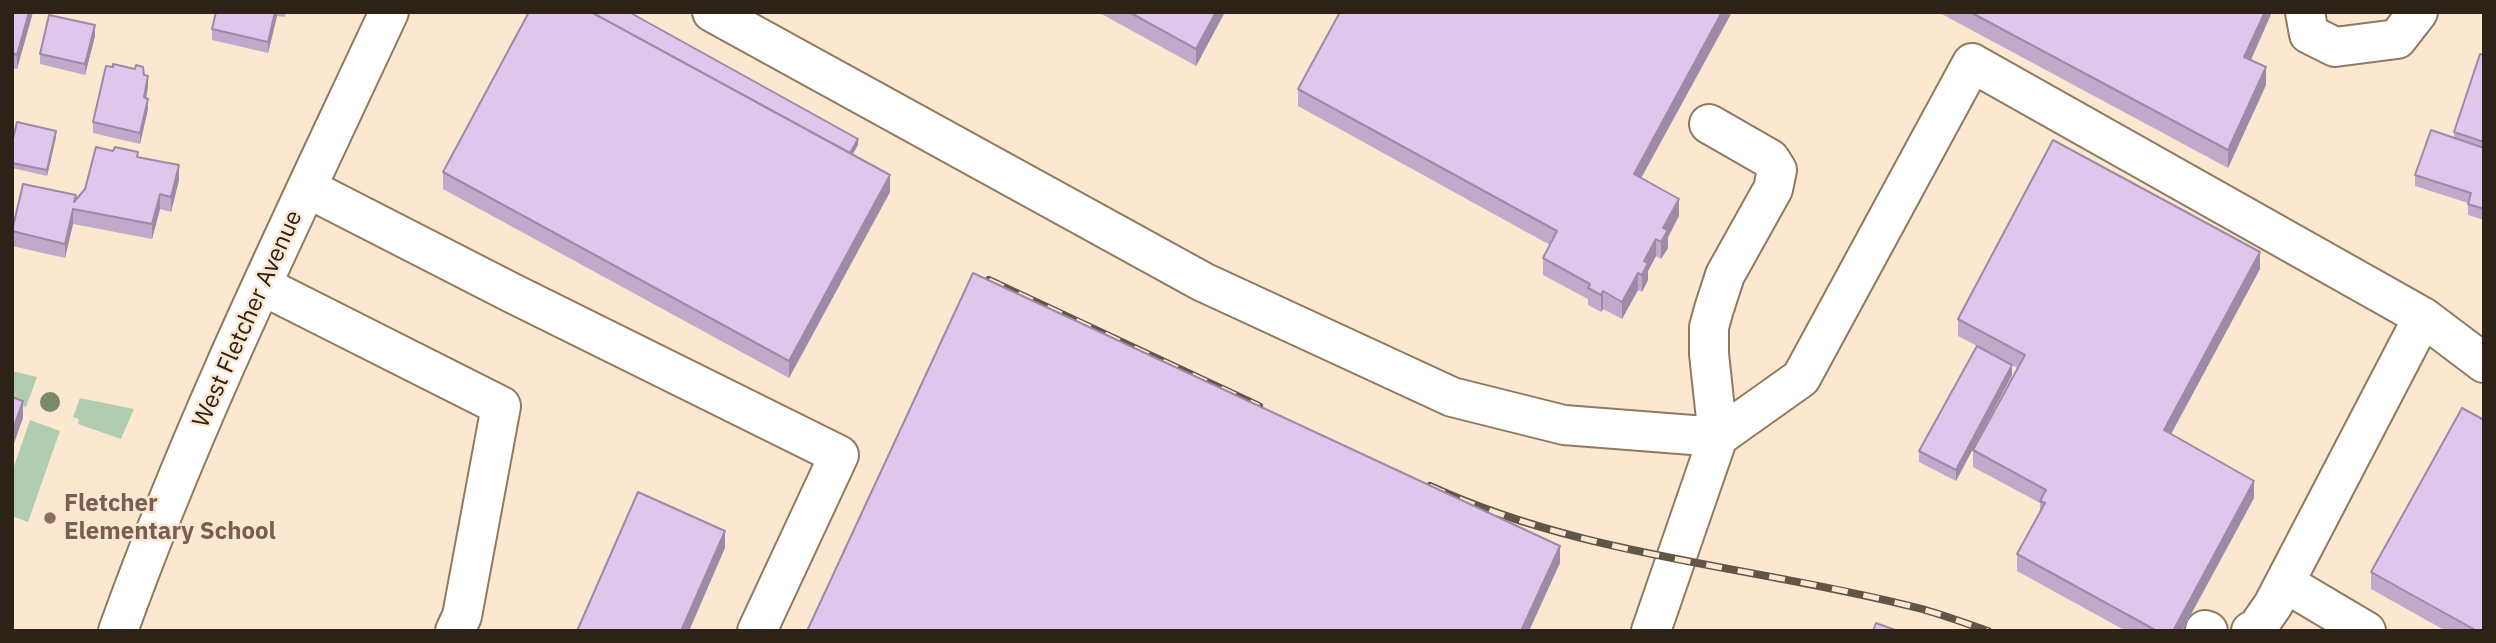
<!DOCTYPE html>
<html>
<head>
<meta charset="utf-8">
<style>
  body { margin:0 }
  #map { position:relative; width:2496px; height:643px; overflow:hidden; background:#fce7d0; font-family:"IBM Plex Sans",sans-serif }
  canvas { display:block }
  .frame { position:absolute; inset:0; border:14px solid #2c2218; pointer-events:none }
</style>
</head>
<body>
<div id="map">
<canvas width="2496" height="643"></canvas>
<div class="frame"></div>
</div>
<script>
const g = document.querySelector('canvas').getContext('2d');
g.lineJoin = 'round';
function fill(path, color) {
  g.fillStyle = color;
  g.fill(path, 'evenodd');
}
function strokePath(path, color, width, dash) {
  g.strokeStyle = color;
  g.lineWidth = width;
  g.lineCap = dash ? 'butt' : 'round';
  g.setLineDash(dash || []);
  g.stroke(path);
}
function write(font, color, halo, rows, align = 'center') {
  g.font = font + ' "IBM Plex Sans",sans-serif';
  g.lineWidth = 5;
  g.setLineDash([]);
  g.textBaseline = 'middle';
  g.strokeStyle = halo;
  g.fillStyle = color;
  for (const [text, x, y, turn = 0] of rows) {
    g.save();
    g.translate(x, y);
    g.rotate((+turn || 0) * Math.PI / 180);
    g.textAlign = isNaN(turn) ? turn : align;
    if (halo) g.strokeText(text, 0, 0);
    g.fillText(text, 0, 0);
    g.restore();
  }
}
fill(new Path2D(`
  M 12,371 L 37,377 L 26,407 L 12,403 Z
  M 80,398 L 134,409 L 121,439 L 78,424 L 79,419 L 73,417 Z
  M 30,420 L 60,431 L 28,522 L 12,516 L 12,472 Z`), '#b1cdb1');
const minor = new Path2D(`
  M 712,12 L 1203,282 L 1452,397 L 1564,425 L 1718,437 L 1801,378 L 1972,63 L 2423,317 L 2273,605 L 2257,628 L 2251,631
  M 2305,12 L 2309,34 L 2335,47 L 2397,39 L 2418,12
  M 307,188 L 512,293 L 839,455 L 757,631
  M 263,286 L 501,406 L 462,616 L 455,631
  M 2423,317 L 2484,363
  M 2285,583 L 2366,631
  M 2205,630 L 2208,631
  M 118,631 C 194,419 294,216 389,12
  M 1651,631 L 1718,437 L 1709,354 L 1709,327 L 1714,309 L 1725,275 L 1773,189 L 1777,170 L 1770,159 L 1709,124`);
strokePath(minor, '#907a5f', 42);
strokePath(minor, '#fff', 38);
const rail = new Path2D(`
  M 989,280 L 1259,406
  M 1430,486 C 1584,557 1755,566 1918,608 C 1941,614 1965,623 1988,631`);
strokePath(rail, '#625548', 8);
strokePath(rail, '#fce7d0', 5, [16]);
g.fillStyle = '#778b68';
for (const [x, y] of [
  [50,402]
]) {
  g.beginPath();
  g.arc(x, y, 10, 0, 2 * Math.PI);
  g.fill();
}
fill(new Path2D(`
  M 12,12 L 33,12 L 17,69 L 12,68 Z
  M 216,12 L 286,12 L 285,17 L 277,16 L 268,53 L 212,40 L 212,29 Z
  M 1098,12 L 1225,12 L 1196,66 Z
  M 1732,12 L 1641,178 L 1679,216 L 1668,237 L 1668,248 L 1661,259 L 1656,256 L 1648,271 L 1648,280 L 1642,292 L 1638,290 L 1622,319 L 1603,309 L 1601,312 L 1588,305 L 1588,299 L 1543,275 L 1543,258 L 1550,245 L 1298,106 L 1298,89 Z
  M 1938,12 L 2272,12 L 2251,60 L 2266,85 L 2228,168 Z
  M 95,36 L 85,75 L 40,64 L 40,54 Z
  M 2484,55 L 2484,148 L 2454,138 L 2454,132 Z
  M 113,67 L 144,75 L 148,87 L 146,98 L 148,109 L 140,144 L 93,133 L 93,122 Z
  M 56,137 L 47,176 L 12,168 L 12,143 Z
  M 858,145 L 852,155 L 890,192 L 789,378 L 443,189 L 443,172 Z
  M 2484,148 L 2484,220 L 2468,215 L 2468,203 L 2415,186 L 2415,175 Z
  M 138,157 L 179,180 L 171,212 L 160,209 L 152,239 L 73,224 L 65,258 L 12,246 L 12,231 L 76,200 L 85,189 Z
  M 2260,269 L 2171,434 L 2254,498 L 2182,631 L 2126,631 L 2017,571 L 2017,554 L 2040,512 L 2040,503 L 1973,467 L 1973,450 L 2017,368 L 2012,365 L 2012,375 L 1956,481 L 1919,462 L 1919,451 L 1977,346 L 1958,336 L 1958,319 Z
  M 2371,572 L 2484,631 L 2446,631 L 2371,589 Z`), '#c1a9cc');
fill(new Path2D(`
  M 29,12 L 33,12 L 17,69 L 17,55 Z
  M 275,12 L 277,12 L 277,16 L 268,53 L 268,42 Z
  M 1216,12 L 1225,12 L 1196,66 L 1196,49 Z
  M 1722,12 L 1732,12 L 1634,191 L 1634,174 Z
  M 2265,12 L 2272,12 L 2244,75 L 2244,57 Z
  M 95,25 L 95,36 L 85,75 L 85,64 Z
  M 2266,67 L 2266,85 L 2228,168 L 2228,150 Z
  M 148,76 L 148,87 L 144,108 L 144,97 Z
  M 148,99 L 148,109 L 140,144 L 140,133 Z
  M 56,131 L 56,137 L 47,176 L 47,170 Z
  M 858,139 L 858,145 L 844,169 L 844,163 Z
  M 179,165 L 179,180 L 171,212 L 171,197 Z
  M 890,175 L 890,192 L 789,378 L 789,361 Z
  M 160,194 L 160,209 L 152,239 L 152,224 Z
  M 1679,199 L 1679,216 L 1668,237 L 1668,248 L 1661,259 L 1661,242 L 1663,228 Z
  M 73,209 L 73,224 L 65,258 L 65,244 Z
  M 1656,239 L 1656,256 L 1648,271 L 1648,280 L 1642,292 L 1642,275 L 1644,261 Z
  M 2260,252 L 2260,269 L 2164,447 L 2164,430 Z
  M 1638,273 L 1638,290 L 1622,319 L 1622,302 Z
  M 1603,291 L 1603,309 L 1601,312 L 1601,295 Z
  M 2012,365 L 2012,375 L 1956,481 L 1956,470 Z
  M 23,401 L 23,418 L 12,449 L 12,432 Z
  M 2254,481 L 2254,498 L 2182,631 L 2173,631 Z
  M 725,531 L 725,548 L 689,631 L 681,631 Z
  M 1560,546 L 1560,563 L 1529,631 L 1521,631 Z`), '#9d8aa6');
const building = new Path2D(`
  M 12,12 L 29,12 L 17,55 L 12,53 Z
  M 216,12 L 275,12 L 268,42 L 212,29 Z
  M 529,12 L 591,12 L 890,175 L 789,361 L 443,172 Z
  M 591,12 L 629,12 L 858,139 L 850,153 Z
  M 1129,12 L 1216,12 L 1196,49 Z
  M 1340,12 L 1722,12 L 1634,174 L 1679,199 L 1663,228 L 1668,230 L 1661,242 L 1656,239 L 1644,261 L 1648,263 L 1642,275 L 1638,273 L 1622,302 L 1603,291 L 1601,295 L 1588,288 L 1590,284 L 1543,258 L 1557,231 L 1298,89 Z
  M 1970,12 L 2265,12 L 2244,57 L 2266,67 L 2228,150 Z
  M 49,15 L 95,25 L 85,64 L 40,54 Z
  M 2480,54 L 2484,55 L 2484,142 L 2454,132 Z
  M 113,64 L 135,69 L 136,65 L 143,67 L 144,75 L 148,76 L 144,97 L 148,99 L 140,133 L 93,122 L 106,66 L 113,67 Z
  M 17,122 L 56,131 L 47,170 L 12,163 L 12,143 Z
  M 2431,130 L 2484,148 L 2484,209 L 2468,204 L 2471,193 L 2415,175 Z
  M 2053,140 L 2260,252 L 2164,430 L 2254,481 L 2173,631 L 2157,631 L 2017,554 L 2045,503 L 2040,501 L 2046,490 L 1973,450 L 2025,355 L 1958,319 Z
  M 96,147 L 113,151 L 115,147 L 138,152 L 137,157 L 179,165 L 171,197 L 160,194 L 152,224 L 73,209 L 65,244 L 12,231 L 23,184 L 76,195 L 74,202 L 85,189 Z
  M 973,273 L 1560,546 L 1521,631 L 807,631 Z
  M 1977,346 L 2012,365 L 1956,470 L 1919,451 Z
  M 12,397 L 23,401 L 12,432 Z
  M 2462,408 L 2484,420 L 2484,631 L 2477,631 L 2371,572 Z
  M 638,492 L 725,531 L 681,631 L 577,631 Z
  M 1876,623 L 1898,631 L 1873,631 Z`);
fill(building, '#e0c5ed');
strokePath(building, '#9d8aa6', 2);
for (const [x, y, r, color] of [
  [50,518,7,"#8d6e63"]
]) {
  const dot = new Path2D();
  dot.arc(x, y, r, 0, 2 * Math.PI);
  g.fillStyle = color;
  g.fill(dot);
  strokePath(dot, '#fce7d0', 2.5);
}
write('24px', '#2c2218', '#fce7d0', [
  ["West Fletcher Avenue",248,319,-66]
]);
write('bold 24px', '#785e54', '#fce7d0', [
  ["Fletcher",64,504],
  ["Elementary School",64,532]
], 'left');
</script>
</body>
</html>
